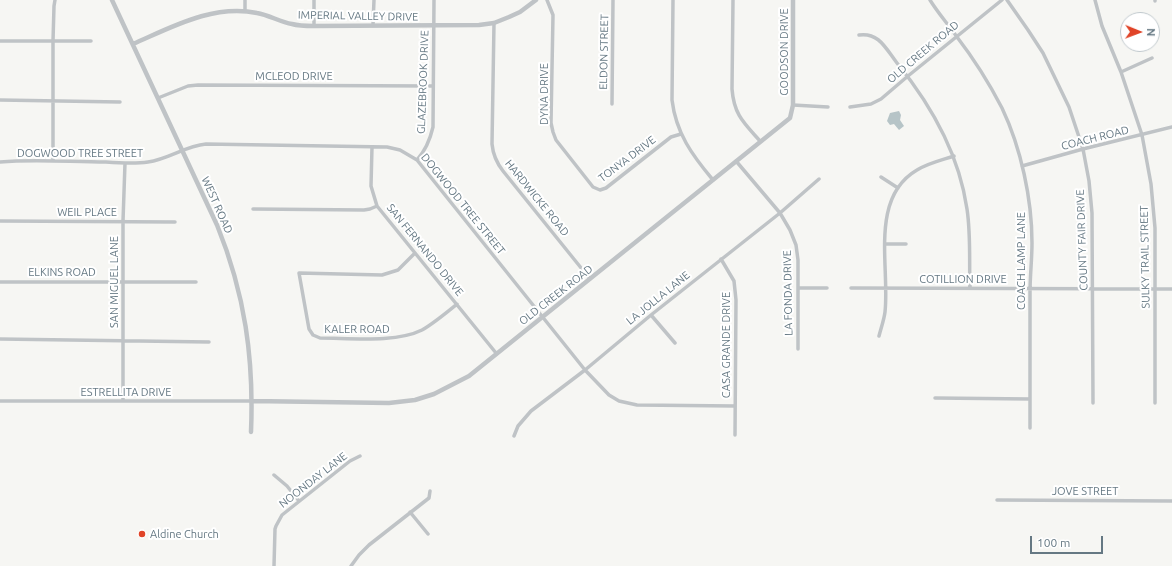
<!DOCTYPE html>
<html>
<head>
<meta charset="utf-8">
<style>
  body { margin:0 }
  #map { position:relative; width:1172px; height:566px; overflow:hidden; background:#f6f6f3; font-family:Ubuntu,sans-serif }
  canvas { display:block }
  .north { position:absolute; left:1120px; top:12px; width:40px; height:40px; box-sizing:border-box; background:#fff; border:1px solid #c1c9cd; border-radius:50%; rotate:91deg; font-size:11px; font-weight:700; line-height:16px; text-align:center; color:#657883 }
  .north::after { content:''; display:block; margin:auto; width:14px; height:18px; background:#e04428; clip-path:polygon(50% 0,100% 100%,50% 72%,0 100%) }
  .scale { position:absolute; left:1030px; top:536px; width:73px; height:18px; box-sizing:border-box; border:2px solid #657883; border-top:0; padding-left:5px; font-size:12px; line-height:14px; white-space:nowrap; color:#657883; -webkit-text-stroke:3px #fff; paint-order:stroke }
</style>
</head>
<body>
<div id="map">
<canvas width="1172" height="566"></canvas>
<div class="north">N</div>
<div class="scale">100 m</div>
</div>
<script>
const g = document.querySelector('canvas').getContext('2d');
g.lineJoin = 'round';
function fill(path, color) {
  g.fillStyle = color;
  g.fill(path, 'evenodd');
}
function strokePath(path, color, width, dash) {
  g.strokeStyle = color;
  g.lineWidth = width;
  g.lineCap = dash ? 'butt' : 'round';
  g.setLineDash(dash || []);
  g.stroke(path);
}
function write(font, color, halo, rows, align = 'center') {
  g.font = font + ' Ubuntu,sans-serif';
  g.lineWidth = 4;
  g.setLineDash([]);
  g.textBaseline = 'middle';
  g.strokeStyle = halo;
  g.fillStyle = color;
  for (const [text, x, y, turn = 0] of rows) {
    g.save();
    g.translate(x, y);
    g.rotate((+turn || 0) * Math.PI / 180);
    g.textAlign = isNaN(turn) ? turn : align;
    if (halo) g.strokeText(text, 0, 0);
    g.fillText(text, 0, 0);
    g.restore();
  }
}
fill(new Path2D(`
  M 899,111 L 901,115 L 900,120 L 904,126 L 899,130 L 894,124 L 890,125 L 887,121 L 890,113 Z`), '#b6c4c7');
strokePath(new Path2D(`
  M 245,0 L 245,11
  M 547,0 L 553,15 L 551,123 L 553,132 L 556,140 L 593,187 L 600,190 L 606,188 L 671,137 L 681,134
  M 673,0 L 672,100 C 676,133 692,155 713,180
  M 733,0 L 732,89 C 734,115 744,123 760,141
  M 930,0 C 938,13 948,24 957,37 C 974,59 989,83 1002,108 C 1021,148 1032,199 1032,243 C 1032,259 1030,276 1030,292 C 1030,337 1030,383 1030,428
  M 1007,0 L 1028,30 L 1043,53 L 1069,107 L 1083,149 L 1089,181 L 1092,213 L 1093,403
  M 1095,0 L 1102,26 L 1121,72 L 1142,135 L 1151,184 L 1155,228 L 1155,403
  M 1155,0 L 1155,1
  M 494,23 L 492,144 C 493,155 496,162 503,171 L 590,279
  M 373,25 L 374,0
  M 314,26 L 314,0
  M 859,35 C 879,32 886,49 897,63 C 932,106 959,154 967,209 C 971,235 969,262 970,288
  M 0,41 L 91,41
  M 1121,72 L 1152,58
  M 158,98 L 188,86 L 198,85 L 433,86
  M 0,100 L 120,102
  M 612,104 L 613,0
  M 793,105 L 828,107
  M 850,107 L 871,104 L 881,99 L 908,76 L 1002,0
  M 372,147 L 371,186 L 377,206 L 496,353
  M 53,160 L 53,41 L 54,6 L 55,0
  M 417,160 C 426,150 430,140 433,127 L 434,0
  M 736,161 L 780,213 L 790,230 L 796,245 L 798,260 L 798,349
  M 0,162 C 36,159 70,162 106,162 C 120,163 134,164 148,162 C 169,159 185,146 206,144 L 387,147 L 400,150 L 417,160 L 585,370 L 609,395 L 619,401 L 637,405 L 735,406
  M 1022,166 L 1083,149 L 1172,127
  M 881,177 L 898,188
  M 253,209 L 364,210 L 370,209 L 377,206
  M 0,221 L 175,222
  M 885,244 L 906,244
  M 415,253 L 398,270 L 382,275 L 299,273 L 309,329 L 313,335 L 320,338 C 350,338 396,343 422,330 C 434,323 446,313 457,304
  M 721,259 L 734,281 L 736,300 L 735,435
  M 0,282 L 196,282
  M 798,288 L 827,288
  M 851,288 L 1172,289
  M 651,315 L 675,343
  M 879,336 C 881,328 884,320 885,312 C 890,267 869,198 917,170 C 928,163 942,160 954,156
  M 0,339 L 209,342
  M 935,398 L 1030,399
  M 0,401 L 252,401
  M 123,401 L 123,221 L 125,163
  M 514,436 L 518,426 L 531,411 L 585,370 L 651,315 L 780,213 L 819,179
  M 274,475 L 287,486 L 299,501
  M 997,500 L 1172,501
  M 410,512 L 428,534
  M 274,566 L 275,529 L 276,526 L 282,515 L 350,461 L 360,456
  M 351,566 L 359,555 L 369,545 L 429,498 L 430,491`), '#bfc3c6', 3.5);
strokePath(new Path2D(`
  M 112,0 L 217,225 C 245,294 254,358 251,432
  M 133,44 C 172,27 213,4 257,13 C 269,15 280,22 292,24 C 299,26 307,26 314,26 L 479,25 L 494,23 L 509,17 L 520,12 L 536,0
  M 252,401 L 389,403 L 415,400 L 434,394 L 469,376 L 790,118 L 793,105 L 793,0`), '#bfc3c6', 4.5);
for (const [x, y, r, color] of [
  [142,534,4,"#e04428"]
]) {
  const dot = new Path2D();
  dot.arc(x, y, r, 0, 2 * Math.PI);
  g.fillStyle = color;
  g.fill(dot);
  strokePath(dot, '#fff', 1.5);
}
write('11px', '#657883', '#fff', [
  ["IMPERIAL VALLEY DRIVE",358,16,1],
  ["ELDON STREET",604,52,-89],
  ["GOODSON DRIVE",784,52,-90],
  ["OLD CREEK ROAD",923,52,-40],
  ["MCLEOD DRIVE",294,76],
  ["GLAZEBROOK DRIVE",423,82,-88],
  ["DYNA DRIVE",544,94,-90],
  ["COACH ROAD",1095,138,-14],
  ["DOGWOOD TREE STREET",80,153],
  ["TONYA DRIVE",627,159,-37],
  ["HARDWICKE ROAD",537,198,51],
  ["DOGWOOD TREE STREET",463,204,51],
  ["WEST ROAD",217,205,66],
  ["WEIL PLACE",87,212],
  ["COUNTY FAIR DRIVE",1082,240,-92],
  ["SAN FERNANDO DRIVE",425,250,51],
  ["SULKY TRAIL STREET",1145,257,-91],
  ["COACH LAMP LANE",1021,261,-90],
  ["ELKINS ROAD",62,272],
  ["COTILLION DRIVE",963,279],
  ["SAN MIGUEL LANE",114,282,-90],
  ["LA FONDA DRIVE",788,293,-91],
  ["OLD CREEK ROAD",556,295,-38],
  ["LA JOLLA LANE",658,298,-39],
  ["KALER ROAD",357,329],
  ["CASA GRANDE DRIVE",726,345,-90],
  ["ESTRELLITA DRIVE",126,392],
  ["NOONDAY LANE",313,480,-38],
  ["JOVE STREET",1085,491]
]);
write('11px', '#657883', '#fff', [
  ["Aldine Church",150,534]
], 'left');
</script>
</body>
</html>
